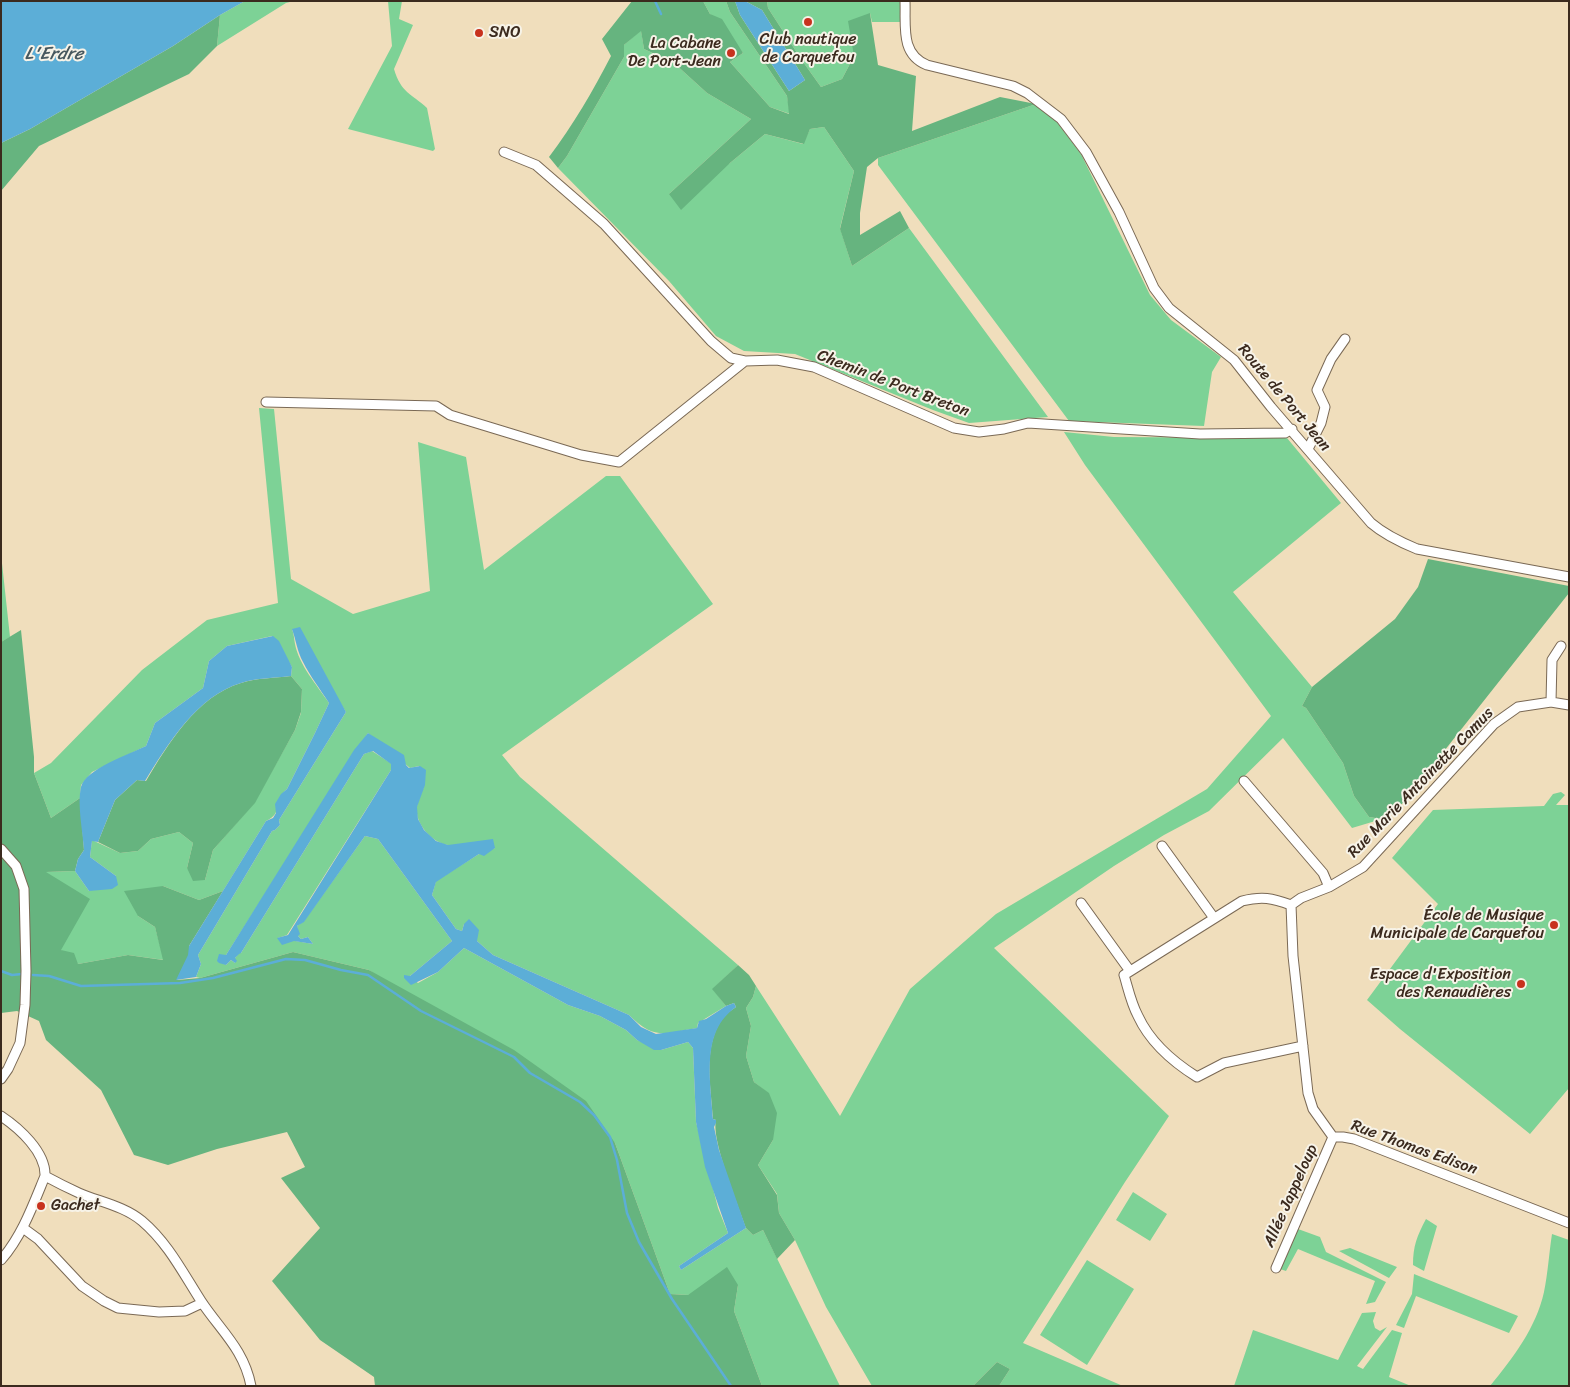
<!DOCTYPE html>
<html>
<head>
<meta charset="utf-8">
<style>
  body { margin:0 }
  #map { position:relative; width:1570px; height:1387px; overflow:hidden; background:#f0debc; font-family:Sriracha,sans-serif }
  canvas { display:block }
  .frame { position:absolute; inset:0; border:2px solid #3b2a1e; pointer-events:none }
</style>
</head>
<body>
<div id="map">
<canvas width="1570" height="1387"></canvas>
<div class="frame"></div>
</div>
<script>
const g = document.querySelector('canvas').getContext('2d');
g.lineJoin = 'round';
function fill(path, color) {
  g.fillStyle = color;
  g.fill(path, 'evenodd');
}
function strokePath(path, color, width, dash) {
  g.strokeStyle = color;
  g.lineWidth = width;
  g.lineCap = dash ? 'butt' : 'round';
  g.setLineDash(dash || []);
  g.stroke(path);
}
function write(font, color, halo, rows, align = 'center') {
  g.font = font + ' Sriracha,sans-serif';
  g.lineWidth = 4;
  g.setLineDash([]);
  g.textBaseline = 'middle';
  g.strokeStyle = halo;
  g.fillStyle = color;
  for (const [text, x, y, turn = 0] of rows) {
    g.save();
    g.translate(x, y);
    g.rotate((+turn || 0) * Math.PI / 180);
    g.textAlign = isNaN(turn) ? turn : align;
    if (halo) g.strokeText(text, 0, 0);
    g.fillText(text, 0, 0);
    g.restore();
  }
}
fill(new Path2D(`
  M 245,1 L 294,1 L 286,3 L 217,46 L 220,15 Z
  M 388,1 L 402,1 L 399,19 L 413,25 L 394,69 C 401,93 411,93 427,108 L 435,149 L 433,151 L 348,129 L 392,46 Z
  M 703,1 L 726,1 L 730,12 L 787,96 L 790,114 L 770,107 L 730,62 L 743,53 L 710,14 Z
  M 767,1 L 900,1 L 900,22 L 872,22 L 870,13 L 854,56 L 842,79 L 821,87 L 801,59 L 768,8 Z
  M 641,30 L 644,49 L 674,63 L 707,93 L 751,119 L 669,194 L 730,163 L 765,134 L 803,144 L 810,129 L 824,127 L 854,171 L 840,228 L 852,266 L 909,228 L 1048,417 L 969,423 L 933,410 L 795,354 L 744,351 L 716,336 L 669,281 L 558,168 L 567,156 L 624,57 L 624,45 Z
  M 1036,104 L 1054,118 L 1081,154 L 1150,295 L 1171,320 L 1221,357 L 1212,372 L 1204,426 L 1069,421 L 878,165 L 878,158 Z
  M 259,408 L 274,409 L 291,579 L 353,614 L 430,591 L 418,442 L 466,457 L 484,570 L 606,476 L 620,476 L 713,604 L 502,755 L 520,777 L 738,965 L 713,989 L 726,1006 L 698,1023 L 697,1028 C 665,1033 655,1041 629,1015 L 493,955 L 477,941 L 464,924 L 462,931 L 456,929 L 432,895 L 436,881 L 479,854 L 495,848 C 483,847 472,845 460,845 C 456,844 452,846 448,845 C 432,843 414,823 417,806 C 421,789 431,783 419,766 L 410,768 L 368,733 L 226,955 L 224,955 L 223,963 L 226,965 L 231,960 L 235,963 L 235,958 L 239,953 L 241,953 L 364,754 L 372,751 L 392,764 L 391,770 L 287,935 L 278,938 L 313,944 L 308,937 L 301,939 L 298,936 L 297,926 L 304,921 L 365,836 L 378,839 L 452,941 L 410,976 L 418,983 L 438,972 L 464,948 L 568,1005 L 600,1016 L 626,1030 L 637,1040 L 661,1050 L 688,1042 L 693,1048 L 696,1122 L 718,1208 L 728,1233 L 679,1266 L 681,1270 L 746,1228 L 753,1235 L 763,1230 L 840,1386 L 762,1386 L 734,1311 L 738,1285 L 688,1295 L 670,1294 L 615,1143 L 369,970 L 293,952 L 200,978 L 196,977 L 201,964 L 198,955 L 272,831 L 275,830 L 280,825 L 279,820 L 346,712 L 292,629 C 294,634 294,639 295,644 C 299,665 317,685 329,703 L 315,733 L 287,789 C 273,800 284,813 266,821 L 223,891 L 199,900 L 163,886 L 138,916 L 155,927 L 164,960 L 128,955 L 78,964 L 61,950 L 45,872 L 75,871 L 89,891 L 116,876 L 90,857 L 92,840 L 120,853 L 138,851 L 151,839 L 179,832 L 193,843 L 187,868 L 205,880 L 213,850 L 254,803 L 295,730 L 301,713 L 302,689 L 291,676 L 292,667 L 272,636 L 227,646 L 209,661 L 203,688 L 155,723 L 146,746 L 92,772 L 81,785 L 80,798 L 51,818 L 34,773 L 51,763 L 142,670 L 207,620 L 278,603 Z
  M 1064,432 L 1114,437 L 1287,438 L 1341,503 L 1233,592 L 1312,687 L 1302,706 L 1306,708 L 1343,763 L 1354,796 L 1369,817 L 1382,819 L 1352,828 L 1283,738 L 1209,811 L 1164,835 L 1114,866 L 994,948 L 1169,1116 L 1125,1182 L 1023,1343 L 1123,1386 L 999,1386 L 1010,1369 L 997,1362 L 973,1386 L 872,1386 L 826,1307 L 795,1240 L 779,1213 L 777,1194 L 758,1165 L 773,1140 L 769,1094 L 754,1082 L 746,1056 L 751,1026 L 746,1008 L 753,997 L 756,986 L 840,1116 L 910,989 L 996,914 L 1207,789 L 1271,716 L 1085,465 Z
  M 1,554 L 10,637 L 1,642 Z
  M 1561,792 L 1565,795 L 1556,805 L 1569,805 L 1569,1088 L 1530,1134 L 1400,1029 L 1367,1000 L 1438,904 L 1392,858 L 1433,810 L 1544,806 L 1553,794 Z
  M 1133,1192 L 1167,1214 L 1150,1241 L 1116,1220 Z
  M 1426,1219 L 1437,1226 L 1424,1271 L 1413,1265 C 1413,1246 1417,1236 1426,1219 Z
  M 1298,1229 L 1320,1237 L 1326,1252 L 1386,1282 L 1375,1302 L 1366,1304 L 1375,1281 L 1298,1249 L 1286,1271 L 1280,1269 Z
  M 1552,1234 L 1569,1240 L 1569,1386 L 1490,1386 C 1513,1358 1536,1328 1544,1292 C 1548,1273 1549,1253 1552,1234 Z
  M 1350,1248 L 1397,1267 L 1389,1278 L 1339,1251 Z
  M 1087,1260 L 1134,1289 L 1087,1365 L 1040,1335 Z
  M 1414,1274 L 1518,1316 L 1509,1333 L 1416,1296 L 1404,1328 L 1396,1325 L 1412,1294 Z
  M 1376,1312 L 1373,1321 L 1375,1328 L 1380,1331 L 1387,1327 L 1357,1366 L 1363,1369 L 1392,1330 L 1402,1333 L 1389,1377 L 1411,1386 L 1234,1386 L 1253,1330 L 1338,1360 L 1362,1313 Z`), '#7dd296');
fill(new Path2D(`
  M 632,1 L 703,1 L 710,14 L 722,19 L 743,53 L 730,62 L 770,107 L 789,114 L 787,96 L 730,12 L 726,1 L 735,1 L 740,15 L 789,91 L 805,80 L 762,10 L 745,1 L 767,1 L 768,8 L 801,59 L 821,87 L 842,79 L 854,56 L 848,21 L 870,13 L 878,65 L 916,76 L 912,131 L 1000,97 L 1036,104 L 878,158 L 867,167 L 860,213 L 860,235 L 900,211 L 909,228 L 852,266 L 840,229 L 854,171 L 824,127 L 810,129 L 804,144 L 765,134 L 730,163 L 681,210 L 669,194 L 751,119 L 707,93 L 674,63 L 644,49 L 641,31 L 624,45 L 624,57 L 567,156 L 558,168 L 549,157 C 573,125 593,91 611,56 L 602,39 Z
  M 220,15 L 217,46 L 189,74 L 39,146 L 1,191 L 1,143 L 30,129 L 173,46 Z
  M 1428,559 L 1569,586 L 1569,593 L 1403,803 L 1382,819 L 1369,817 L 1354,796 L 1343,763 L 1306,708 L 1302,706 L 1312,687 L 1395,619 L 1418,587 Z
  M 21,630 L 34,757 L 34,773 L 51,818 L 80,798 L 84,850 L 78,859 L 75,871 L 46,872 L 90,899 L 61,950 L 74,953 L 78,964 L 128,955 L 163,960 L 155,927 L 138,916 L 124,891 L 163,886 L 199,900 L 223,891 L 189,946 L 189,955 L 177,980 L 200,978 L 293,952 L 369,970 L 514,1050 L 586,1101 L 615,1143 L 670,1294 L 688,1295 L 727,1267 L 738,1285 L 734,1311 L 762,1386 L 375,1386 L 374,1377 L 320,1340 L 272,1281 L 320,1228 L 281,1178 L 305,1167 L 287,1132 L 217,1149 L 168,1165 L 134,1155 L 101,1090 L 46,1040 L 39,1021 L 17,1011 L 1,1013 L 1,642 Z
  M 291,676 L 302,689 L 301,712 L 295,730 L 255,803 L 213,850 L 205,880 L 193,881 L 187,868 L 193,843 L 179,832 L 151,839 L 138,851 L 120,853 L 98,842 L 115,800 L 137,780 L 146,781 C 168,744 197,696 241,683 C 257,678 275,678 291,676 Z
  M 738,965 L 749,975 L 756,986 L 753,997 L 746,1008 L 751,1026 L 746,1056 L 754,1082 L 769,1093 L 777,1113 L 773,1140 L 758,1165 L 777,1195 L 779,1213 L 795,1240 L 777,1259 L 763,1230 L 753,1235 L 746,1228 C 738,1205 711,1140 716,1120 L 713,1119 C 711,1086 702,1045 724,1016 C 727,1013 732,1010 736,1007 L 734,1003 L 726,1006 L 712,989 Z
  M 997,1362 L 1010,1369 L 999,1386 L 973,1386 Z`), '#66b47f');
fill(new Path2D(`
  M 1,1 L 245,1 L 220,15 L 173,46 L 30,129 L 1,143 Z
  M 735,1 L 745,1 L 762,10 L 805,80 L 789,91 L 740,15 Z
  M 300,627 L 346,712 L 279,820 L 280,825 L 275,830 L 272,831 L 198,955 L 201,964 L 196,977 L 176,980 L 188,955 L 189,946 L 266,821 L 273,818 L 276,813 L 275,804 L 281,794 L 287,789 L 315,733 L 329,703 C 320,689 310,676 303,662 C 297,651 296,640 292,629 Z
  M 273,636 L 279,641 L 292,667 L 291,676 C 275,678 256,678 241,683 C 197,696 168,744 145,781 L 137,780 L 115,800 L 98,842 L 92,841 L 90,857 L 116,876 L 118,885 L 112,889 L 89,891 L 75,871 L 78,859 L 84,850 C 83,832 77,805 81,787 C 85,769 130,754 146,746 L 155,723 L 203,688 L 209,661 L 227,646 Z
  M 368,733 L 404,755 L 406,765 L 409,768 L 420,766 L 426,770 L 425,785 L 417,807 L 418,819 L 424,830 L 436,841 L 448,845 L 493,839 L 495,848 L 484,856 L 479,854 L 436,882 L 432,895 L 456,929 L 462,931 L 464,924 L 469,919 L 479,930 L 477,941 L 493,955 L 629,1015 L 641,1027 L 656,1034 L 697,1028 L 699,1021 L 706,1019 L 726,1006 L 734,1003 L 736,1007 C 700,1032 711,1081 713,1119 L 716,1120 L 716,1123 L 714,1127 L 719,1150 L 746,1228 L 681,1270 L 679,1266 L 728,1233 L 705,1167 L 696,1122 L 693,1048 L 688,1042 L 661,1050 L 654,1050 L 637,1040 L 626,1030 L 600,1016 L 568,1005 L 464,948 L 438,972 L 411,985 L 404,978 L 404,975 L 410,976 L 452,941 L 378,839 L 365,836 L 304,922 L 297,926 L 300,934 L 298,936 L 301,939 L 308,937 L 313,944 L 294,941 L 282,945 L 277,938 L 288,935 L 391,770 L 391,764 L 373,751 L 364,754 L 241,953 L 239,954 L 235,958 L 237,961 L 235,963 L 231,960 L 226,965 L 219,963 L 217,961 L 219,954 L 226,955 L 354,750 Z`), '#5caed7');
strokePath(new Path2D(`
  M 655,1 L 661,14
  M 1,971 L 12,975 L 22,974
  M 33,975 L 49,976 L 81,986 L 180,983 L 213,978 L 286,959 L 305,960 L 341,970 L 368,975 L 421,1011 L 514,1057 L 530,1073 L 580,1102 L 594,1115 L 610,1137 L 617,1160 L 627,1213 L 639,1242 L 672,1299 L 731,1386`), '#5caed7', 2.5);
const street = new Path2D(`
  M 905,1 C 906,26 900,54 927,65 L 1013,86 L 1027,93 L 1061,119 L 1086,152 L 1119,212 L 1154,288 L 1169,308 L 1234,360 L 1271,407 L 1371,523 C 1385,535 1400,542 1417,549 L 1569,577
  M 504,152 L 536,165 L 604,224 L 711,341 L 731,358 L 745,361 L 777,360 L 814,367 L 954,428 L 979,432 L 1004,429 L 1028,423 L 1200,434 L 1285,433 L 1292,429
  M 266,402 L 436,406 L 450,415 L 581,455 L 619,462 L 745,361
  M 1308,449 L 1321,423 L 1325,407 L 1317,390 L 1331,359 L 1345,339
  M 1551,702 L 1552,660 L 1561,646
  M 1244,781 L 1323,873 L 1329,887
  M 1162,846 L 1214,918
  M 1,849 L 16,866 L 24,889 L 26,971 L 25,1005 L 20,1043 L 8,1069 L 1,1079
  M 1081,903 L 1130,971
  M 1291,905 C 1272,898 1262,896 1242,901 L 1124,975 C 1128,988 1131,1003 1138,1016 C 1150,1042 1173,1062 1197,1077 L 1224,1063 L 1303,1046
  M 1291,905 L 1301,898 L 1329,887 L 1363,867 L 1494,724 L 1518,707 L 1551,702 L 1569,705
  M 1291,905 L 1293,956 L 1308,1093 L 1313,1109 L 1333,1137
  M 1,1116 C 19,1128 46,1152 45,1176 C 33,1205 22,1236 1,1260
  M 1333,1137 L 1343,1137 L 1354,1139 L 1569,1223
  M 45,1176 C 56,1182 68,1188 79,1193 C 100,1202 124,1206 142,1221 C 168,1243 183,1273 201,1301 C 220,1330 244,1349 251,1386
  M 23,1228 L 38,1239 L 82,1286 L 104,1301 L 118,1308 L 159,1312 L 185,1311 L 202,1303
  M 1276,1268 L 1333,1137`);
strokePath(street, '#7a6955', 11);
strokePath(street, '#fff', 9);
for (const [x, y, r, color] of [
  [808,22,5,"#c8321e"],
  [479,33,5,"#c8321e"],
  [731,53,5,"#c8321e"],
  [1554,925,5,"#c8321e"],
  [1521,984,5,"#c8321e"],
  [41,1206,5,"#c8321e"]
]) {
  const dot = new Path2D();
  dot.arc(x, y, r, 0, 2 * Math.PI);
  g.fillStyle = color;
  g.fill(dot);
  strokePath(dot, '#f7f3e8', 2);
}
write('16px', '#3b2a1e', '#f7f3e8', [
  ["SNO",489,33,"left"],
  ["Club nautique",808,40,"center"],
  ["de Carquefou",808,58,"center"],
  ["La Cabane",721,44],
  ["De Port-Jean",721,62],
  ["École de Musique",1544,916],
  ["Municipale de Carquefou",1544,934],
  ["Espace d'Exposition",1511,975],
  ["des Renaudières",1511,993],
  ["Gachet",51,1206,"left"]
], 'right');
write('16px', '#3b2a1e', '#f7f3e8', [
  ["Chemin de Port Breton",893,384,21],
  ["Route de Port Jean",1284,398,50],
  ["Rue Marie Antoinette Camus",1421,783,-46],
  ["Rue Thomas Edison",1414,1148,20],
  ["Allée Jappeloup",1291,1196,-66]
]);
write('italic 18px', '#47585f', '#f7f3e8', [
  ["L'Erdre",54,54]
]);
</script>
</body>
</html>
